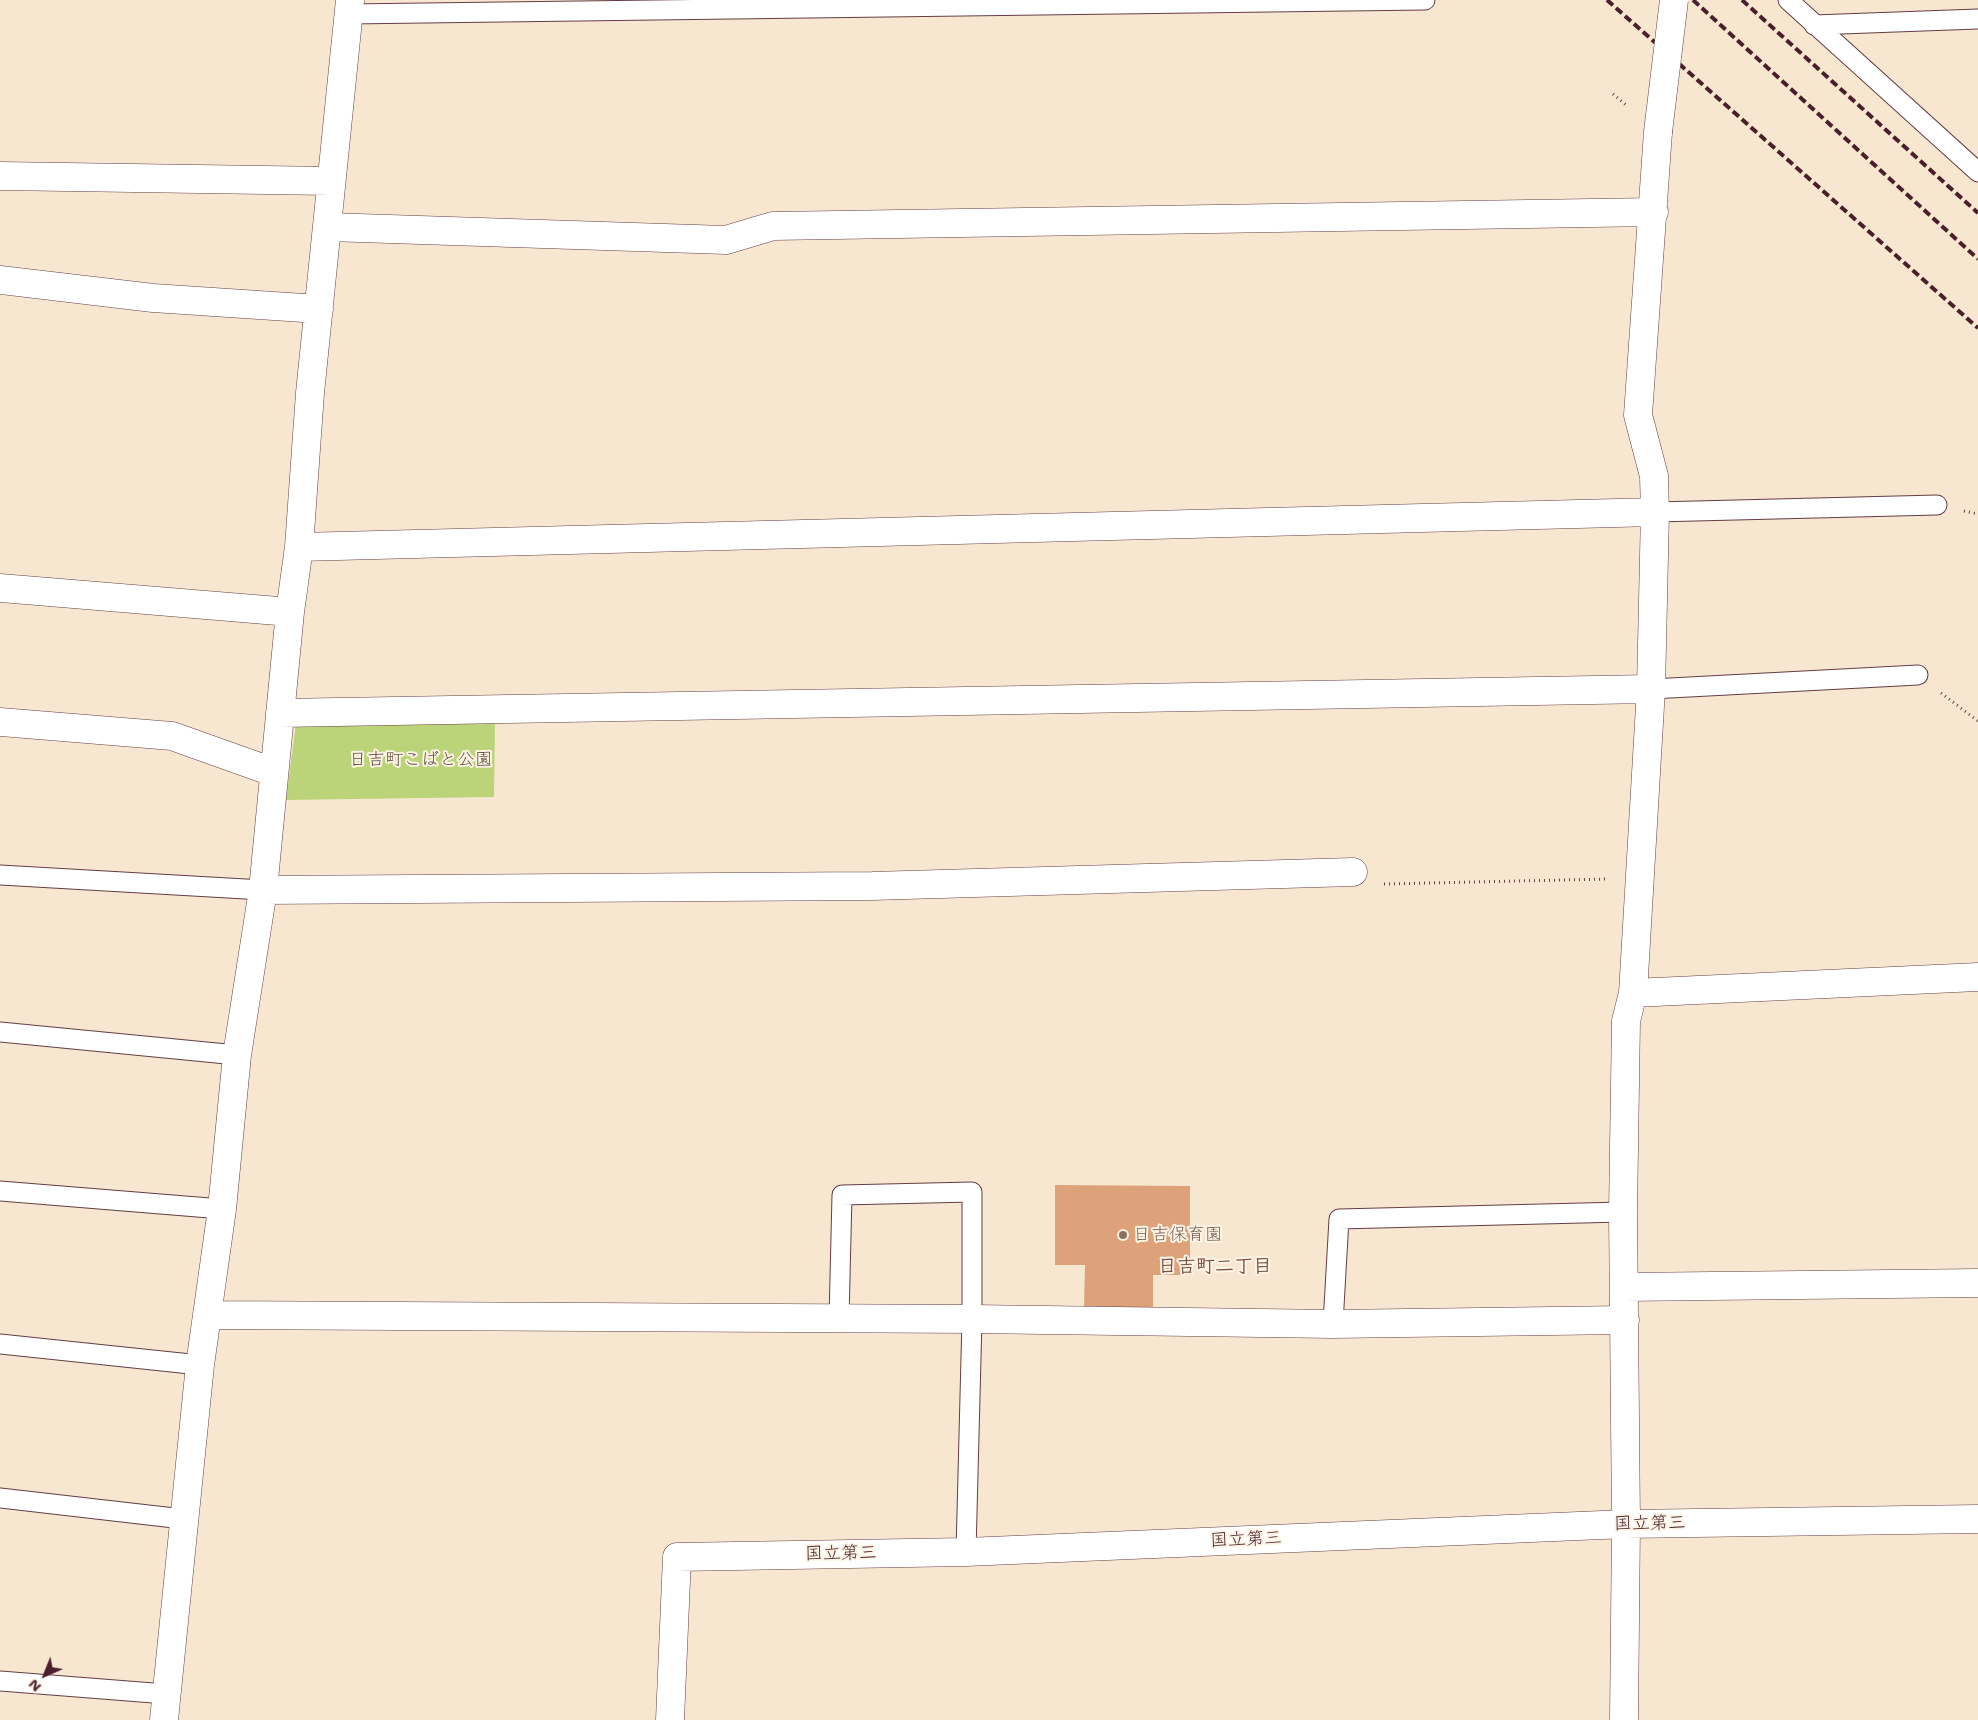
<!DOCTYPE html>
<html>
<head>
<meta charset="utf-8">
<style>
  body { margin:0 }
  #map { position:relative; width:1978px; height:1720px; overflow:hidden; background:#f8e7d0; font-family:"Shantell Sans",sans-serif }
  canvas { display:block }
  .north { position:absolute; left:20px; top:1650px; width:50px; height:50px; -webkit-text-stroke:4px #fcf5e5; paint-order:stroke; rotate:224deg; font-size:14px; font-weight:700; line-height:20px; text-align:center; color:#4a1f2b }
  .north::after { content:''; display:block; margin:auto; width:18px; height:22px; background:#4a1f2b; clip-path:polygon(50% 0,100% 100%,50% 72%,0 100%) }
</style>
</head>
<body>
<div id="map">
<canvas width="1978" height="1720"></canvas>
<div class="north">N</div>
</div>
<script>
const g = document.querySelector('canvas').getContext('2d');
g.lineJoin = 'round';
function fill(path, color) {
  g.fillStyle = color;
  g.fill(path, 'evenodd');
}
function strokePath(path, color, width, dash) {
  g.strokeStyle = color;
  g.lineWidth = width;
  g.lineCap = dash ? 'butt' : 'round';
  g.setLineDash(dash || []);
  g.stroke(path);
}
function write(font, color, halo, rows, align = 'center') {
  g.font = font + ' "Shantell Sans","Klee One",sans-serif';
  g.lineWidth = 4;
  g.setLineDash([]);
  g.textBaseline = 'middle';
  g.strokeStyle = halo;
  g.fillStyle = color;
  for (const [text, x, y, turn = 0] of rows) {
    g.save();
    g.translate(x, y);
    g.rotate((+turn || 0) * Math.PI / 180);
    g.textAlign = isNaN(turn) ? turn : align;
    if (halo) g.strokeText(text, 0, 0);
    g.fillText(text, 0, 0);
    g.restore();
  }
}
fill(new Path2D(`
  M 495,721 L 494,797 L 286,800 L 296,723 Z`), '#bcd479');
fill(new Path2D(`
  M 1055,1185 L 1190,1186 L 1190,1275 L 1153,1275 L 1153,1307 L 1084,1307 L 1085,1265 L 1055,1265 Z`), '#dea27b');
const lane = new Path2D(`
  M 1788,0 L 1978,172
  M 348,14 L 1425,0
  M 1814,25 L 1978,19
  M 1655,512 L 1937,505
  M 1651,689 L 1918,675
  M 0,875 L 263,890
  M 0,1032 L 237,1055
  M 0,1191 L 222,1209
  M 839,1319 L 842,1195 L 972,1192 L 972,1319 L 966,1552
  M 1333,1324 L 1339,1219 L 1623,1212
  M 0,1344 L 200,1365
  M 0,1498 L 183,1519
  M 0,1681 L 166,1694`);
const street = new Path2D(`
  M 0,176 L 331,181
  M 328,227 L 726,240 L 773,226 L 1654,212
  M 0,280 L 153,298 L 319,309
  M 299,547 L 1655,512
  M 0,588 L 290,612
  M 280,713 L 1651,689
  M 0,722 L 172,736 L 273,772
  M 263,890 L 872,886 L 1353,872
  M 1633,993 L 1978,977
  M 1624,1287 L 1978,1283
  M 207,1315 L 972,1319 L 1333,1324 L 1625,1320
  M 164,1720 L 200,1365 L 222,1209 L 237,1055 L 263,890 L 290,612 L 299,547 L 310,393 L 350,0
  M 670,1720 L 677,1557 L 966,1552 L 1626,1524 L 1978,1519
  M 1624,1720 L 1626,1524 L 1623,1212 L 1626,1021 L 1633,993 L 1651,689 L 1655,512 L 1654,476 L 1638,415 L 1658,132`);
strokePath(lane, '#643d44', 21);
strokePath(street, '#643d44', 29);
strokePath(new Path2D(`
  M 1613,94 L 1627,106
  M 1964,511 L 1978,514
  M 1941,693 L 1978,721
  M 1384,884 L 1607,879`), '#643d44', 3, [1, 4]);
strokePath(lane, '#fff', 19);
strokePath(street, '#fff', 28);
strokePath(new Path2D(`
  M 1607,0 L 1978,328
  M 1693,0 L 1978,259
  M 1742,0 L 1978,213`), '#4a1f2b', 4, [8, 4]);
const streetBridge = new Path2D(`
  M 1658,132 L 1674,0`);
strokePath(streetBridge, '#643d44', 29, []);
strokePath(streetBridge, '#fff', 28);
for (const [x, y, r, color] of [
  [1123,1235,5,"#8d6e63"]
]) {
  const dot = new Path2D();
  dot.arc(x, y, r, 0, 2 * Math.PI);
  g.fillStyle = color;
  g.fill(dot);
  strokePath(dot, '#fcf5e5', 2);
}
write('18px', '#664c3e', '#fcf5e5', [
  ["日吉町こばと公園",421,760]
]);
write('18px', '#785e54', '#fcf5e5', [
  ["日吉保育園",1133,1235]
], 'left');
write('18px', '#4a1f2b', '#fcf5e5', [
  ["国立第三",1650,1524,-1],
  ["国立第三",1246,1540,-2],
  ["国立第三",841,1554,-1]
]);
write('bold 19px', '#7e4d47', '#fcf5e5', [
  ["日吉町二丁目",1215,1267]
]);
</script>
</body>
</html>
